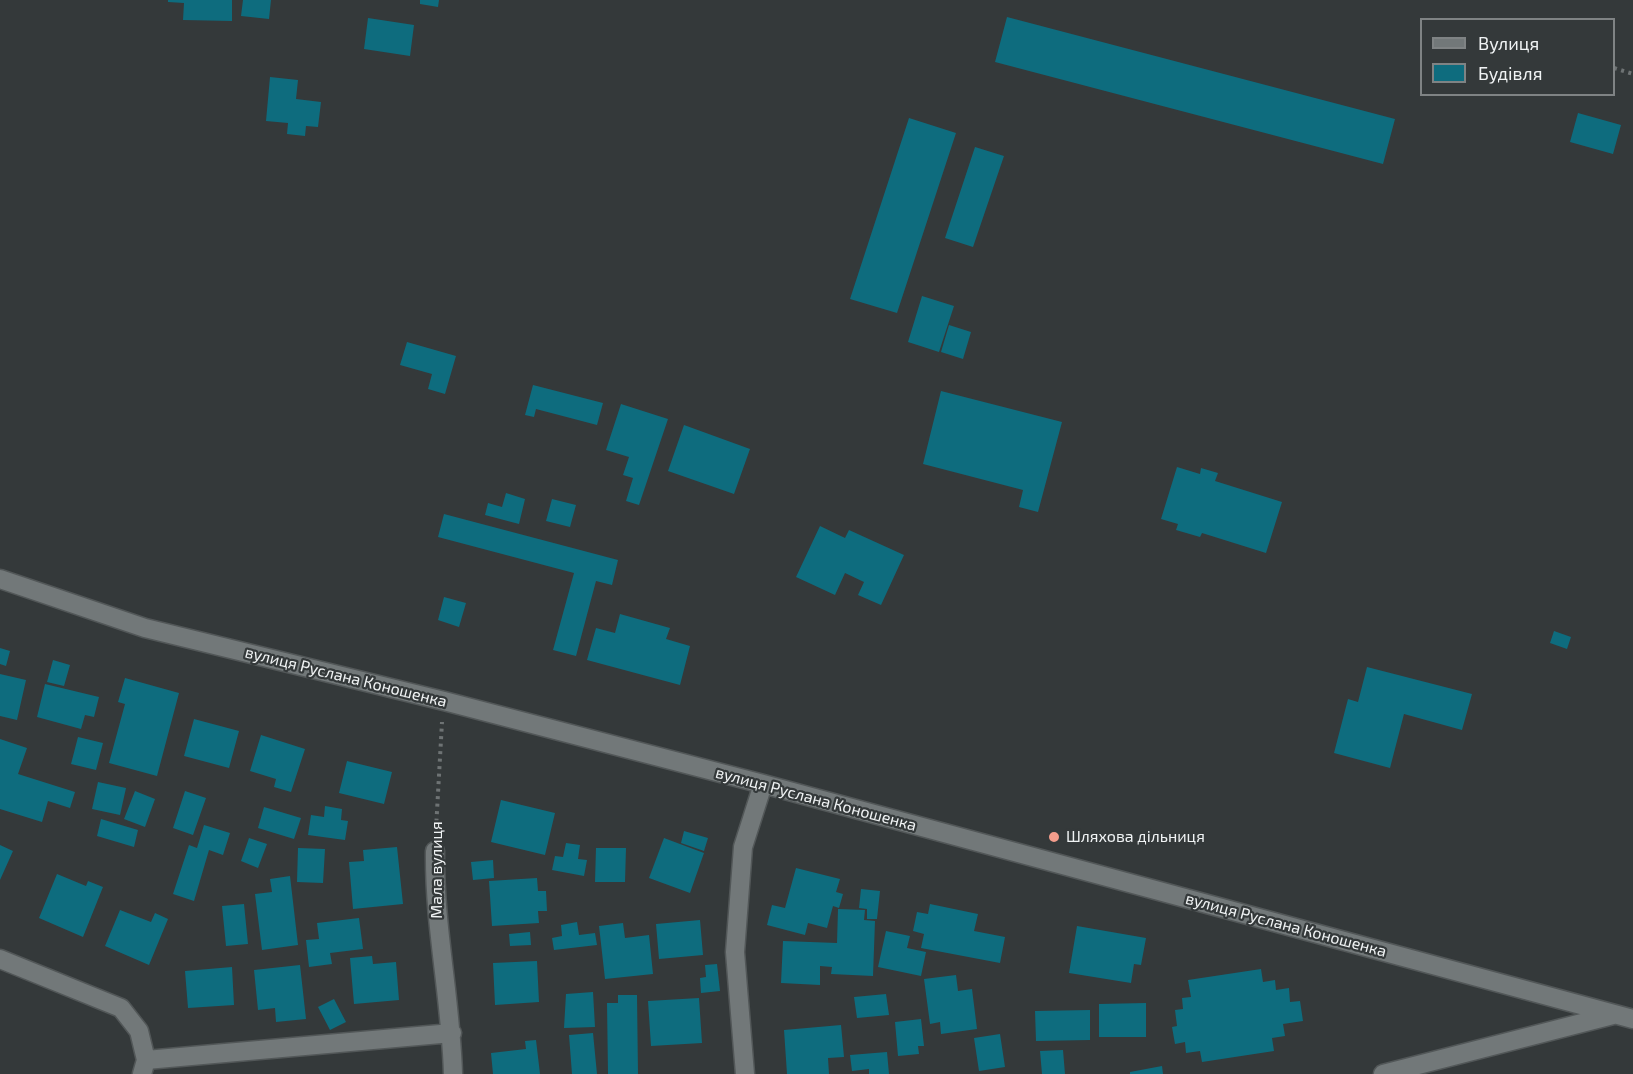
<!DOCTYPE html>
<html>
<head>
<meta charset="utf-8">
<style>
  body { margin:0 }
  #map { position:relative; width:1633px; height:1074px; overflow:hidden; background:#34393a; font-family:"Exo 2",sans-serif }
  canvas { display:block }
  .legend { position:absolute; left:1420px; top:18px; width:195px; height:78px; box-sizing:border-box; background:#34393a; border:2px solid #7f8384; margin:0; padding:8px 10px; list-style:none; font-size:18px; color:#f0f3f4 }
  .legend li { display:flex; align-items:center; gap:12px; height:30px }
  .legend b { width:30px; border:2px solid #7f8384 }
</style>
</head>
<body>
<div id="map">
<canvas width="1633" height="1074"></canvas>
<ul class="legend">
<li><b style="height:8px;background:#727879"></b>Вулиця</li>
<li><b style="height:16px;background:#0e6c7e"></b>Будівля</li>
</ul>
</div>
<script>
const g = document.querySelector('canvas').getContext('2d');
g.lineJoin = 'round';
function fill(path, color) {
  g.fillStyle = color;
  g.fill(path, 'evenodd');
}
function strokePath(path, color, width, dash) {
  g.strokeStyle = color;
  g.lineWidth = width;
  g.lineCap = dash ? 'butt' : 'round';
  g.setLineDash(dash || []);
  g.stroke(path);
}
function write(font, color, halo, rows, align = 'center') {
  g.font = font + ' "Exo 2",sans-serif';
  g.lineWidth = 4.5;
  g.setLineDash([]);
  g.textBaseline = 'middle';
  g.strokeStyle = halo;
  g.fillStyle = color;
  for (const [text, x, y, turn = 0] of rows) {
    g.save();
    g.translate(x, y);
    g.rotate((+turn || 0) * Math.PI / 180);
    g.textAlign = isNaN(turn) ? turn : align;
    if (halo) g.strokeText(text, 0, 0);
    g.fillText(text, 0, 0);
    g.restore();
  }
}
fill(new Path2D(`
  M 168,0 L 232,0 L 232,21 L 183,20 L 184,3 L 168,2 Z
  M 243,0 L 271,0 L 269,19 L 241,16 Z
  M 420,0 L 439,0 L 438,7 L 420,4 Z
  M 1007,17 L 1395,119 L 1383,164 L 995,62 Z
  M 368,18 L 414,25 L 410,56 L 364,49 Z
  M 270,77 L 298,80 L 296,99 L 321,102 L 318,127 L 306,126 L 305,136 L 287,134 L 288,123 L 266,121 Z
  M 1578,113 L 1621,125 L 1613,154 L 1570,142 Z
  M 909,118 L 956,133 L 897,313 L 850,299 Z
  M 975,147 L 1004,156 L 973,247 L 945,238 Z
  M 922,296 L 954,306 L 939,352 L 908,342 Z
  M 949,325 L 971,332 L 963,359 L 941,352 Z
  M 407,342 L 456,356 L 445,394 L 428,389 L 432,374 L 400,365 Z
  M 533,385 L 603,403 L 597,425 L 536,409 L 534,417 L 525,415 Z
  M 941,391 L 1062,422 L 1038,512 L 1019,507 L 1023,490 L 923,464 Z
  M 621,404 L 668,419 L 639,505 L 626,501 L 633,478 L 623,475 L 629,457 L 606,450 Z
  M 684,425 L 750,449 L 734,494 L 668,471 Z
  M 1177,467 L 1200,474 L 1201,468 L 1218,473 L 1215,481 L 1282,502 L 1266,553 L 1202,533 L 1200,537 L 1176,530 L 1178,524 L 1161,519 Z
  M 506,493 L 525,499 L 519,524 L 485,515 L 488,503 L 502,507 Z
  M 552,499 L 576,505 L 570,527 L 546,521 Z
  M 444,514 L 618,560 L 612,585 L 596,581 L 576,656 L 553,650 L 574,573 L 438,537 Z
  M 820,526 L 845,538 L 849,530 L 904,555 L 881,605 L 858,595 L 864,582 L 845,573 L 835,595 L 796,577 Z
  M 444,597 L 466,603 L 459,627 L 438,620 Z
  M 620,614 L 670,628 L 666,639 L 690,646 L 680,685 L 587,660 L 596,628 L 615,633 Z
  M 1554,631 L 1571,637 L 1567,649 L 1550,643 Z
  M 0,648 L 10,651 L 6,666 L 0,664 Z
  M 53,660 L 70,665 L 64,686 L 47,682 Z
  M 1367,667 L 1472,694 L 1462,730 L 1404,714 L 1390,768 L 1334,753 L 1348,699 L 1358,702 Z
  M 0,674 L 26,680 L 17,720 L 0,716 Z
  M 125,678 L 179,693 L 157,776 L 109,763 L 125,704 L 118,702 Z
  M 45,684 L 99,697 L 94,717 L 85,715 L 81,729 L 37,717 Z
  M 194,719 L 239,731 L 229,768 L 184,756 Z
  M 261,735 L 305,749 L 291,792 L 274,787 L 276,779 L 250,771 Z
  M 78,737 L 103,743 L 96,770 L 71,764 Z
  M 0,739 L 27,748 L 18,774 L 75,792 L 70,808 L 48,801 L 42,822 L 0,809 Z
  M 347,761 L 392,772 L 384,804 L 339,793 Z
  M 98,782 L 126,788 L 120,815 L 92,809 Z
  M 135,791 L 155,799 L 145,827 L 124,819 Z
  M 185,791 L 206,798 L 193,835 L 173,828 Z
  M 501,800 L 555,813 L 545,855 L 491,842 Z
  M 325,806 L 342,809 L 341,820 L 348,821 L 345,840 L 308,835 L 311,815 L 324,817 Z
  M 264,807 L 301,818 L 294,839 L 258,828 Z
  M 101,819 L 138,830 L 134,847 L 97,836 Z
  M 204,825 L 230,833 L 223,855 L 209,850 L 194,901 L 173,894 L 189,845 L 197,848 Z
  M 684,831 L 708,838 L 704,851 L 681,843 Z
  M 249,838 L 267,844 L 258,868 L 241,861 Z
  M 664,838 L 704,853 L 690,893 L 649,878 Z
  M 566,843 L 580,845 L 578,859 L 587,860 L 584,876 L 552,870 L 555,856 L 563,857 Z
  M 0,845 L 13,851 L 0,880 Z
  M 397,847 L 403,904 L 353,909 L 349,862 L 364,861 L 363,850 Z
  M 298,848 L 325,849 L 323,883 L 297,882 Z
  M 596,848 L 626,848 L 625,882 L 595,882 Z
  M 493,860 L 494,878 L 473,880 L 471,862 Z
  M 796,868 L 840,879 L 836,892 L 843,894 L 839,908 L 833,906 L 827,928 L 808,923 L 805,935 L 767,925 L 772,905 L 785,908 Z
  M 57,874 L 86,886 L 88,881 L 103,887 L 83,937 L 39,918 Z
  M 290,876 L 298,945 L 262,950 L 255,894 L 272,892 L 270,879 Z
  M 537,878 L 538,891 L 546,891 L 547,911 L 538,911 L 539,923 L 492,926 L 489,881 Z
  M 861,889 L 880,891 L 877,919 L 867,919 L 867,909 L 859,908 Z
  M 244,904 L 248,944 L 226,946 L 222,906 Z
  M 930,904 L 978,914 L 974,931 L 1005,937 L 1000,963 L 921,948 L 924,934 L 913,931 L 917,912 L 928,914 Z
  M 838,909 L 865,910 L 864,920 L 875,921 L 873,976 L 831,974 L 832,967 L 820,966 L 820,985 L 781,983 L 783,941 L 837,943 Z
  M 120,910 L 151,922 L 155,913 L 168,919 L 149,965 L 105,946 Z
  M 359,918 L 363,949 L 330,953 L 332,964 L 309,967 L 306,940 L 319,939 L 317,923 Z
  M 700,920 L 703,955 L 659,959 L 656,924 Z
  M 577,922 L 579,935 L 595,933 L 597,945 L 554,950 L 552,938 L 562,936 L 561,925 Z
  M 623,923 L 625,938 L 649,935 L 653,974 L 605,979 L 599,926 Z
  M 1077,926 L 1146,938 L 1141,965 L 1134,964 L 1131,983 L 1069,973 Z
  M 886,931 L 910,936 L 907,948 L 926,952 L 921,976 L 878,967 Z
  M 530,932 L 531,945 L 510,946 L 509,934 Z
  M 372,956 L 373,964 L 396,962 L 399,1000 L 354,1004 L 350,958 Z
  M 537,961 L 539,1002 L 495,1005 L 493,963 Z
  M 717,964 L 720,991 L 701,993 L 700,978 L 706,977 L 705,965 Z
  M 300,965 L 306,1019 L 276,1022 L 275,1008 L 258,1010 L 254,970 Z
  M 232,967 L 234,1005 L 188,1008 L 185,971 Z
  M 1261,969 L 1263,982 L 1275,980 L 1276,990 L 1289,988 L 1290,1002 L 1300,1001 L 1303,1021 L 1283,1024 L 1285,1036 L 1272,1038 L 1274,1051 L 1202,1062 L 1200,1051 L 1186,1053 L 1185,1042 L 1175,1044 L 1172,1027 L 1177,1026 L 1175,1010 L 1183,1009 L 1182,998 L 1191,997 L 1188,980 Z
  M 956,975 L 958,991 L 972,989 L 977,1029 L 941,1034 L 940,1022 L 930,1024 L 924,979 Z
  M 593,992 L 595,1027 L 564,1028 L 566,994 Z
  M 886,994 L 889,1015 L 857,1018 L 854,997 Z
  M 618,995 L 637,995 L 638,1074 L 608,1074 L 607,1003 L 618,1003 Z
  M 699,998 L 702,1043 L 651,1046 L 648,1001 Z
  M 334,999 L 346,1022 L 330,1030 L 318,1007 Z
  M 1146,1003 L 1146,1037 L 1099,1037 L 1099,1004 Z
  M 1090,1010 L 1090,1040 L 1036,1041 L 1035,1011 Z
  M 921,1019 L 924,1046 L 918,1046 L 919,1054 L 898,1056 L 895,1022 Z
  M 841,1025 L 844,1057 L 828,1058 L 829,1074 L 787,1074 L 784,1030 Z
  M 593,1033 L 597,1074 L 572,1074 L 569,1035 Z
  M 1000,1034 L 1005,1067 L 979,1071 L 974,1038 Z
  M 536,1040 L 540,1074 L 493,1074 L 491,1053 L 526,1049 L 525,1041 Z
  M 1063,1050 L 1065,1074 L 1042,1074 L 1040,1051 Z
  M 887,1052 L 889,1074 L 869,1074 L 869,1069 L 852,1071 L 850,1055 Z
  M 1162,1066 L 1163,1074 L 1130,1074 L 1130,1072 Z`), '#0e6c7e');
const minor = new Path2D(`
  M 0,579 L 145,628 L 444,701 L 763,784 L 1633,1019
  M 435,851 C 434,926 451,999 453,1074
  M 0,959 L 121,1008 L 139,1031 L 146,1060 L 142,1074
  M 146,1060 L 452,1033
  M 745,1074 L 735,952 L 743,847 L 763,784
  M 1383,1074 L 1613,1015`);
strokePath(minor, '#525758', 21);
strokePath(new Path2D(`
  M 1614,68 L 1633,74
  M 436,829 L 442,722`), '#6e7374', 4, [3, 4.5]);
strokePath(minor, '#727879', 18);
for (const [x, y, r, color] of [
  [1054,837,6,"#f49d8c"]
]) {
  const dot = new Path2D();
  dot.arc(x, y, r, 0, 2 * Math.PI);
  g.fillStyle = color;
  g.fill(dot);
  strokePath(dot, '#34393a', 2);
}
write('16px', '#f0f3f4', '#34393a', [
  ["вулиця Руслана Коношенка",346,677,14],
  ["вулиця Руслана Коношенка",816,799,15],
  ["Мала вулиця",437,870,-90],
  ["вулиця Руслана Коношенка",1286,925,15]
]);
write('16px', '#f0f3f4', '#34393a', [
  ["Шляхова дільниця",1066,837]
], 'left');
</script>
</body>
</html>
